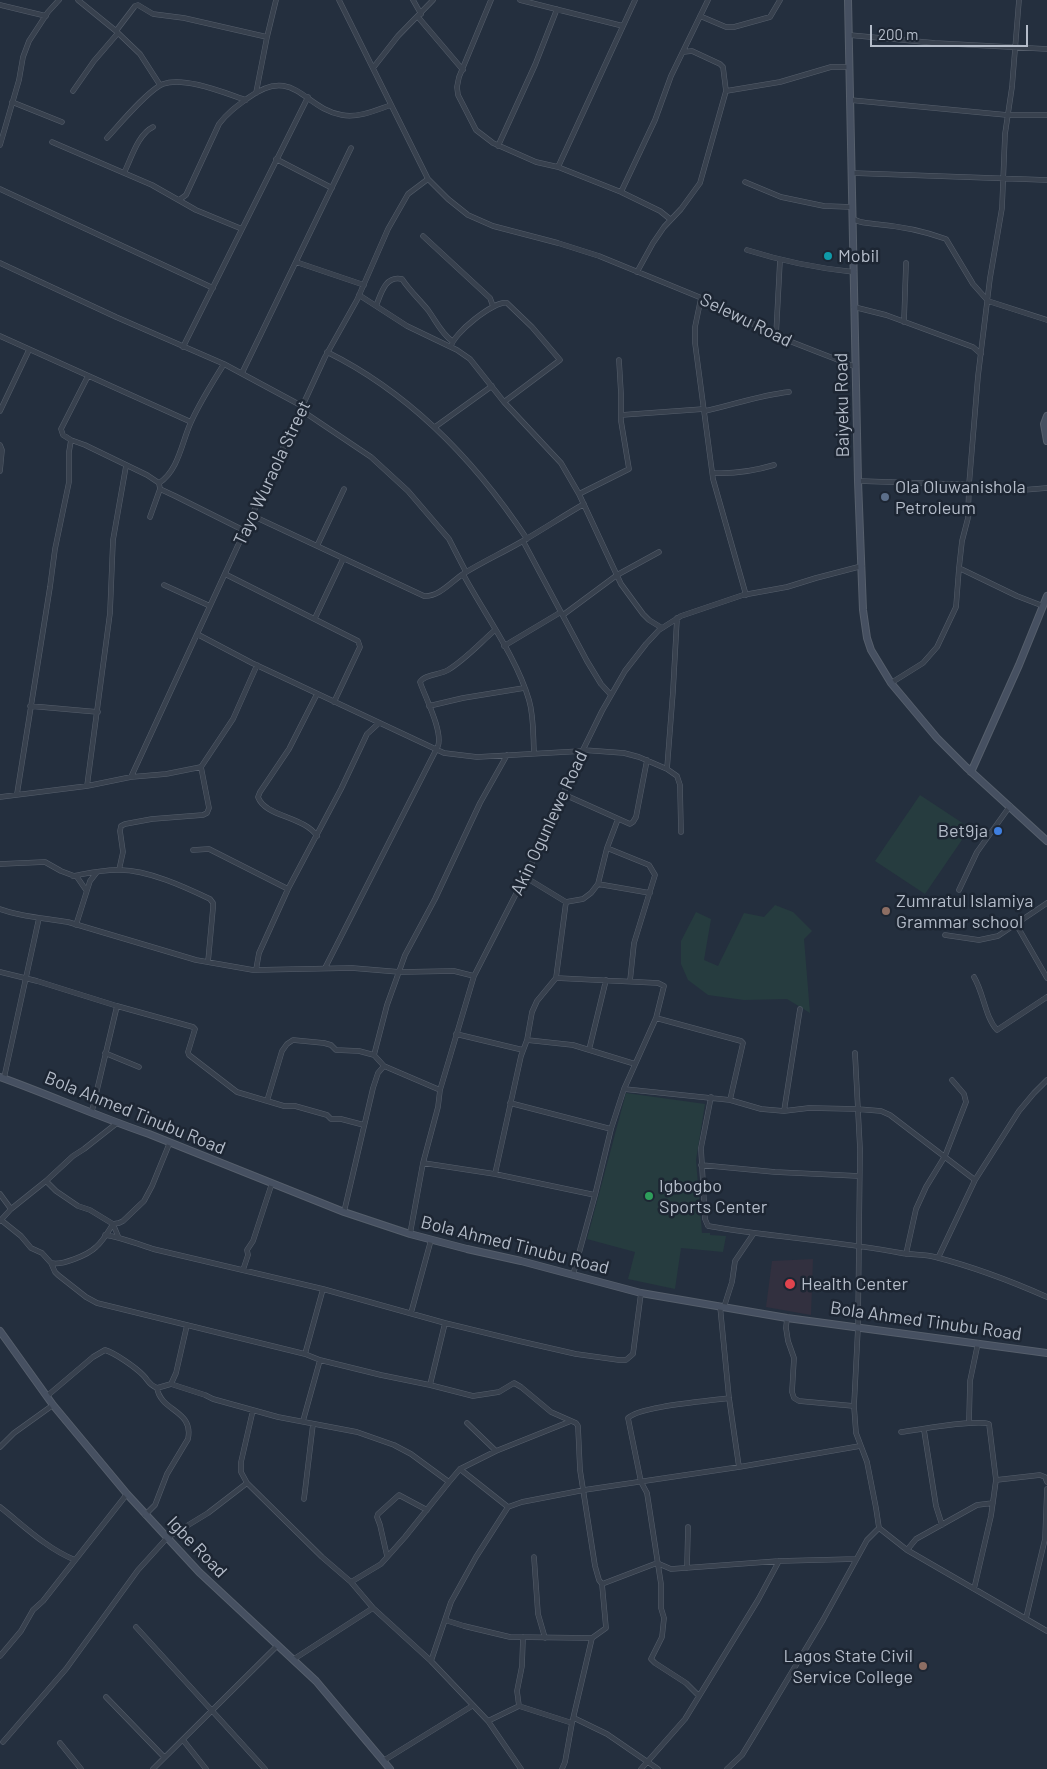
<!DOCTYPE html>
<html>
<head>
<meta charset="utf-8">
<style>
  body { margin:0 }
  #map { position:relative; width:1047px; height:1769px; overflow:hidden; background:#242f3e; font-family:Barlow,sans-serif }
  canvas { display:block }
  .scale { position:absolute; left:870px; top:25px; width:158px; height:22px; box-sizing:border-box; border:2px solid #b4bcc9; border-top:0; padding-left:6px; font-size:15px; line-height:18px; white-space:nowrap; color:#b4bcc9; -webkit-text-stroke:4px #1d2633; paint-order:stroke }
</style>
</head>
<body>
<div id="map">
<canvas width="1047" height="1769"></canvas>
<div class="scale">200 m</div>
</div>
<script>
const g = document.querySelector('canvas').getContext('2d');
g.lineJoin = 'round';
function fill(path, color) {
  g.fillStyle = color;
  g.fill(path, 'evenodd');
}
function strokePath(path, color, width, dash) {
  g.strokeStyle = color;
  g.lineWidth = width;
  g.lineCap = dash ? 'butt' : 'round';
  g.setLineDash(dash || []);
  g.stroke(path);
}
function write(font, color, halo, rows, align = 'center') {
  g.font = font + ' Barlow,sans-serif';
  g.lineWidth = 5;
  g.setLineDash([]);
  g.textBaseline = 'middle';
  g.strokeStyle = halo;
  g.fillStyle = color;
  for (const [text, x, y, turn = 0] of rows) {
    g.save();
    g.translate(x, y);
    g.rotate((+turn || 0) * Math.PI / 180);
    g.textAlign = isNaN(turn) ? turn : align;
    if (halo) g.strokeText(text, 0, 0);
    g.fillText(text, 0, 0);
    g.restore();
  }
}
fill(new Path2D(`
  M 813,1259 L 811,1315 L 766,1307 L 772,1261 Z`), '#32303f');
fill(new Path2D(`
  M 920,795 L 970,828 L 925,894 L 875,861 Z
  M 775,905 L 793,912 L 812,931 L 804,939 L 810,1013 L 787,999 L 744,1000 L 708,995 L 688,980 L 681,964 L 681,941 L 696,912 L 711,919 L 704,960 L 718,966 L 744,913 L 764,917 Z
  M 626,1093 L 705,1104 L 696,1160 L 702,1233 L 710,1233 L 710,1235 L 726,1236 L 723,1252 L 681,1248 L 675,1289 L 628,1279 L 635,1252 L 587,1239 Z`), '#263c3f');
const street = new Path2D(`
  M 78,0 L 116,31 L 140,54 L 160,85
  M 339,0 L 428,179 L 448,199 L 468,215 L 493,226 L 558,243 L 599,256 L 704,299 L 779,337 L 856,367
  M 413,0 L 421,14
  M 491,0 L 459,77 L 457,87 L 458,95 L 476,130 L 493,143 L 536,162 L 558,167 L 621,192 L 660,211 L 670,219
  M 520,0 L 623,26
  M 0,5 L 46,16
  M 700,16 L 726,27 L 734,27 L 770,17 L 780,0
  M 418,17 L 463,70
  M 116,31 L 135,6 L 138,5 L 153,14 L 184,18 L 267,37
  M 849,35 L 935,43 L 1047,49
  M 373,68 L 398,36 L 433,0
  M 73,91 L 94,61 L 118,33
  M 726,91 L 780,82 L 831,67 L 849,67
  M 256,93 L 267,37 L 276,0
  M 850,100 L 1007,115 L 1047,115
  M 12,102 L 62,122
  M 107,138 C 119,125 148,90 163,84 C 184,76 225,93 246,100
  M 52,142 L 152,185 L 196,210 L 242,229
  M 0,145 L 19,80 L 23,57 L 29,41 L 48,12 L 59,0
  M 498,146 L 535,65 L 557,9
  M 276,159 L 332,188
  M 558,167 L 635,0
  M 124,173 C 131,159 138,134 153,127
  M 852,173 L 1047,180
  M 745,182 L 781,197 L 824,206 L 852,207
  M 0,189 L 213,288
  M 621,192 L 655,120 L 671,76 L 708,0
  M 179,200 L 186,195 L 219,124 C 227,113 237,106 248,98 C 294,64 304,109 342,115 C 359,118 376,110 391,105
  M 853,219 C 862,224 865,222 875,224 C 899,226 924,231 946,239 L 973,284 L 988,301 L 1047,320
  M 423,236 L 490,298 L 493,306
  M 747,250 C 785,262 815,268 854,272
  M 296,262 L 364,285
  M 0,263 L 116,317 L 224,364 L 302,406
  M 637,272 L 653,243 L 664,227 L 681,209 L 700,183 L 726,91 L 723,67 L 720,64 L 692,51 L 683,52
  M 359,295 L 407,326 L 457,350 L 470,359 L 504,402 L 561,463 L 579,494 L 621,584 L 643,614 L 649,620 L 662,628
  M 701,298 L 695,327 L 695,343 L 713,479 L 746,595
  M 376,306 C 381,294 385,275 402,279 C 410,291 419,299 428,310 C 436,321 441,333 452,341
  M 854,307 L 886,315 L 973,347 L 981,354
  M 904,322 L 906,263
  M 0,336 L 191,422
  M 776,336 L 780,260
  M 183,347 L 308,97
  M 451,347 C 452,334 495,300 507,303 L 532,327 L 560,360 L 504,402
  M 327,352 C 410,393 476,462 527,539
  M 242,373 L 351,148
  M 301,410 L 371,457 L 408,491 L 449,539 L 466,572
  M 0,411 L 29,350
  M 705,411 C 733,405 760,395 789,392
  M 621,415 L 704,409
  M 435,427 L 492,386
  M 71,440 L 85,445 L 147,475 L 159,483 L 160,489 L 175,496 L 245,531
  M 0,445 L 2,450 L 0,471
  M 713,473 C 734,474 754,471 774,465
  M 858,481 L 983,485 L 1023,490 L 1047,488
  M 159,483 C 179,470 182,441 191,422 C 200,402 212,383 224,364
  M 579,494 L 629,469 L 621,421 L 621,394 L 619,360
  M 253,516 L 424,596 C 439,597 451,582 463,574 C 482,562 502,553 521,542 C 542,530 563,516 584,504
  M 150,517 L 160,489
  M 523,541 L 587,661 L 601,684 L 611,695
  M 317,546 L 344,489
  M 959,568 L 1017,596 L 1043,606
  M 225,574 L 358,641 L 360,647 L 334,702
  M 463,574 C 484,613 517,658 529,700 C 534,717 533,735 534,753
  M 164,585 L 210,606
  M 563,615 L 617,575 L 659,552
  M 315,618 L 343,559
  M 197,634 L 252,663 L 444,753 L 477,757 L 582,751
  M 504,646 L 561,612
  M 891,683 L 923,663 L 937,647 L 956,607 L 959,568 L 962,541 L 968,518 L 969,485 L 978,376 L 990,278 L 1002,208 L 1005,134 L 1012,87 L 1019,0
  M 30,706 L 98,712
  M 429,706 L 463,698 L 524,688
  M 583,750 L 624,753 L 639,757 L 667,769 L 677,776 L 680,785 L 681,832
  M 667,769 L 673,691 L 677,618
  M 131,777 L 325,357 L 357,300 L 388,229 L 408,194 L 428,179
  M 87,786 L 110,613 L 113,540 L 126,466
  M 17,794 L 50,587 L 55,549 L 69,482 L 69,452 L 71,440 L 63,435 L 61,429 L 88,376
  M 563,794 L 630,824 L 633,822 L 636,817 L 647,760
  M 0,797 L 87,786 L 131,777 L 166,774 L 201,767
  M 317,836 C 304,816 265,817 258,797 L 260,792 L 289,749 L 317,694
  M 607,848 L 649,865 L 655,875 L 634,943 L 630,981
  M 193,850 L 209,849 L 288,889
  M 0,864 L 45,862 L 61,871 L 77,877 L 86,890
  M 119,870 L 123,852 L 120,831 L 121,826 L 125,824 L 152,819 L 203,815 L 207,813 L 209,808 L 201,767 L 233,719 L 257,665
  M 73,876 C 89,873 105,869 120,870 C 148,870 185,887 210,899 L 213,903 L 213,908 L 208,962
  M 525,877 L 566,902 L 583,899 L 591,893 L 598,884 L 607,848 L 618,819
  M 598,884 L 650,893
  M 959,890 L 977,852 L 1010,806
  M 0,909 C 22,917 45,918 68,922 L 196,960 L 253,970 L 352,968 L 400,972 L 454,971 L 474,976
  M 1016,924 L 1047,978
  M 76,925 L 90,881 L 97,872
  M 945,935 L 979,940 L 998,936 L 1047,903
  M 325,968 L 438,746 C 443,731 425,697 420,682 C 425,674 440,675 448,670 C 466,659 480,643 495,630
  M 256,970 L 259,953 L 288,889 L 341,789 L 367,734 L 379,723
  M 0,972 L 37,981 L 117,1006 L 193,1027 L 195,1029 L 188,1052 L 189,1055 L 237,1092 L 284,1106 L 295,1106 L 327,1115 L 331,1119 L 341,1119 L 364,1125
  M 974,977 C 984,994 985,1017 997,1030 L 1047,997
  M 556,978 L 658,983 L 664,986 L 656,1018 L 624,1089 L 611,1129 L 595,1195 L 573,1275
  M 656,1018 L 741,1041 L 743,1043 L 730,1100
  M 456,1034 L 523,1050
  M 527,1040 L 573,1045 L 635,1064
  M 589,1050 L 606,980
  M 105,1053 L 139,1067
  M 855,1053 L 860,1149 L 858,1327 L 854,1406 L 856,1433 L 867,1462 L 876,1508 L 879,1528 L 907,1550 L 1047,1631
  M 374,1055 L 387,1005 L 405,955 L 435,899 L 480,803 L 507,755
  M 4,1078 L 39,918
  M 624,1089 L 730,1100 L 761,1109 L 784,1111 L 809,1108 L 857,1109 L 881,1111 L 890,1115 L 975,1180
  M 711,1097 L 701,1148 L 705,1219 L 708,1226 C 772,1237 837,1241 901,1253 C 912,1255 925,1254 935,1257 C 974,1267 1011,1281 1047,1297
  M 267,1101 L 282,1051 L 287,1044 L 293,1040 L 324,1043 L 331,1045 L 336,1050 L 359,1051 L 374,1055 L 384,1066 L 440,1090
  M 510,1103 L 611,1129
  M 92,1111 L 117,1006
  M 784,1111 L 800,1009
  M 423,1163 L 495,1174 L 595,1195
  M 701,1165 L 775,1172 L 859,1176
  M 495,1174 L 521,1056 L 527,1040 L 532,1012 L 537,1001 L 556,978 L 566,902
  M 46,1181 L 56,1191 L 78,1206 L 90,1210 L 113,1224 L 118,1236
  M 0,1194 L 11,1209
  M 344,1212 L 373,1088 L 378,1073 L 384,1066
  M 1,1220 L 21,1236 L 31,1248 L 42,1253 L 51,1263 L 55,1272 L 58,1275 L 86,1297 L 97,1303 L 305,1354 L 320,1360 L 381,1375 L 430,1385 L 473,1396 L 499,1392 L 514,1383 L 521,1387 L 551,1412 L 576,1423 L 578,1426 L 580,1470 L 595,1566 L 599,1580 L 602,1584 L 606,1628 L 592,1638 L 510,1637 L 464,1626 L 445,1620
  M 0,1221 L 11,1209 L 46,1181 L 73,1156 L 84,1149 L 117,1123
  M 410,1234 L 423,1163 L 438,1107 L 440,1090 L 474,976 L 542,843 L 576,764 L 602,711 L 625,671 L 646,644 L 659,630 L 681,616 L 743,595 L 787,587 L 816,578 L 862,566
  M 105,1235 C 120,1237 138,1244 153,1249 L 323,1289 L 445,1323 L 519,1341 L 576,1354 L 619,1360 L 626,1360 L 633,1354 L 641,1293
  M 906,1254 L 916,1209 L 926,1187 L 945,1156 L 966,1102 L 964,1094 L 952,1080
  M 938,1258 L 975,1180 L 1019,1111 L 1034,1093 L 1047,1080
  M 51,1263 C 61,1266 88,1255 96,1247 C 103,1241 108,1232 113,1224 L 119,1223 L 123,1221 L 144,1201 L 152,1186 L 170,1142
  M 243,1270 L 248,1255 L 247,1250 L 253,1241 L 272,1183
  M 720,1306 L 729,1398 L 739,1467
  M 724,1307 L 732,1282 L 735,1261 L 754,1233
  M 411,1313 L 431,1240
  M 787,1318 L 786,1328 L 788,1341 L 794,1358 L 792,1392 L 794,1398 L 799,1401 L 854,1406
  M 305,1354 L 323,1289
  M 171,1384 L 176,1373 L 187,1325
  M 430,1385 L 445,1323
  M 47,1396 L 93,1357 L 105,1350 C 115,1353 135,1367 143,1375 C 149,1381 148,1384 157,1388 L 171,1384 L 205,1395 L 213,1399 L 278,1417 L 357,1432 L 394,1445 L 411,1454 L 449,1482 L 460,1469
  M 253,1410 L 241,1462 L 241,1472 L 247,1483 L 322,1557 L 351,1582 L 373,1608 L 431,1661 L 488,1721 L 521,1769
  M 303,1421 L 320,1360
  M 467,1423 L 496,1451
  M 969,1423 L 970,1381 L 978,1343
  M 924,1430 L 936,1506 L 942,1525
  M 901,1432 C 919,1430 975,1419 989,1424 L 996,1480 L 991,1516 L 974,1589
  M 0,1447 L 14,1433 L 53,1405
  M 996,1480 L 1040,1475 L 1045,1477 L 1047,1482
  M 304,1499 L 313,1424
  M 0,1507 C 24,1526 46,1548 75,1560
  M 508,1507 L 460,1469 L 496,1451 L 571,1421
  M 145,1515 L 155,1505 L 167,1474 L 188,1439 C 194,1410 161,1412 157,1388
  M 907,1550 L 916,1539 L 977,1505 L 993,1503
  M 387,1556 L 380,1525 L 377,1517 L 378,1514 L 399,1495 L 427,1510
  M 534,1557 L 538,1614 L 545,1638
  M 687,1568 L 688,1527
  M 351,1582 L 381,1564 L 405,1537 L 449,1482
  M 602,1584 L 657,1563 L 671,1569 L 779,1561 L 856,1559
  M 1026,1618 L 1045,1539 L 1047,1489
  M 136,1627 L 265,1769
  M 0,1656 L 21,1631 L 33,1610 L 43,1601 L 127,1494
  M 294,1659 L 373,1608
  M 431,1661 L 451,1602 L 476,1557 L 508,1507 L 522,1502 L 584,1490 L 739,1467 L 860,1446
  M 699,1696 L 686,1683 L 655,1663 L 651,1659 L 662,1637 L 664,1618 L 661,1608 L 661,1584 L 647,1493 L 641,1482 L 628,1418 C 640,1406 710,1401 729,1398
  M 106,1697 L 164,1757
  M 519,1706 L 517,1691 L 522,1666 L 523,1637
  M 574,1718 L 607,1734 L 658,1769
  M 488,1721 L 519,1706 L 572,1723
  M 183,1740 L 206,1769
  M 3,1742 L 66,1669 L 138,1570 L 167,1538 L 208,1513 L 247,1483
  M 60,1743 L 81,1769
  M 383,1761 L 472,1706
  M 153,1769 L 278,1645
  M 562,1769 L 565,1762 L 572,1723 L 592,1638
  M 641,1769 L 685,1719 L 758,1600 L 779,1561
  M 727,1769 L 742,1755 L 753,1737 L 823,1620 L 867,1540 L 879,1528`);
const secondary = new Path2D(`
  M 848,0 L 858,481 L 863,610 L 867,638 L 871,650 L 891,683 L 937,738 L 966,767 L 1047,841
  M 1047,416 L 1044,424 L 1047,441
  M 971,772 L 1019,665 L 1047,596
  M 0,1077 C 50,1095 99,1117 149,1134 L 344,1212 L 410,1234 L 467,1249 L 521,1261 L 641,1293 L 787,1318 L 1047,1353
  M 0,1331 L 53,1405 L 127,1494 L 199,1572 L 316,1681 L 390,1769`);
strokePath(street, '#565f6c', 5.5);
strokePath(secondary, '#565f6c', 8);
strokePath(street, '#38414e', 4.5);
strokePath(secondary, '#465061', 6);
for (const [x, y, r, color] of [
  [828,256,5,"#0f9aa8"],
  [885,497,5,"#5c6f8a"],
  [998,831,5,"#3f7fe0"],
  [886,911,5,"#8d6e63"],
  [649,1196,5,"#2e9e5b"],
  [790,1284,6,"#e0444e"],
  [923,1666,5,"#8d6e63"]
]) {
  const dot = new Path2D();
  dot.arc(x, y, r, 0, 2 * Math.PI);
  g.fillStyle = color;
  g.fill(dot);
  strokePath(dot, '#1d2633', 2);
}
write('18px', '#b4bcc9', '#1d2633', [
  ["Mobil",838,256],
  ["Ola Oluwanishola",895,487],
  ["Petroleum",895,508],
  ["Bet9ja",988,831,"right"],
  ["Zumratul Islamiya",896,901],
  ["Grammar school",896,922],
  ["Igbogbo",659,1186],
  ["Sports Center",659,1207],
  ["Health Center",801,1284],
  ["Lagos State Civil",913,1656,"right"],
  ["Service College",913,1677,"right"]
], 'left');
write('18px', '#b4bcc9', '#1d2633', [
  ["Selewu Road",746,320,26],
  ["Baiyeku Road",842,405,-91],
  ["Tayo Wuraola Street",272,473,-65],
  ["Akin Ogunlewe Road",549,823,-65],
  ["Bola Ahmed Tinubu Road",135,1113,22],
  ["Bola Ahmed Tinubu Road",515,1245,14],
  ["Bola Ahmed Tinubu Road",926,1321,8],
  ["Igbe Road",197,1547,46]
]);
</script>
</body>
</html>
